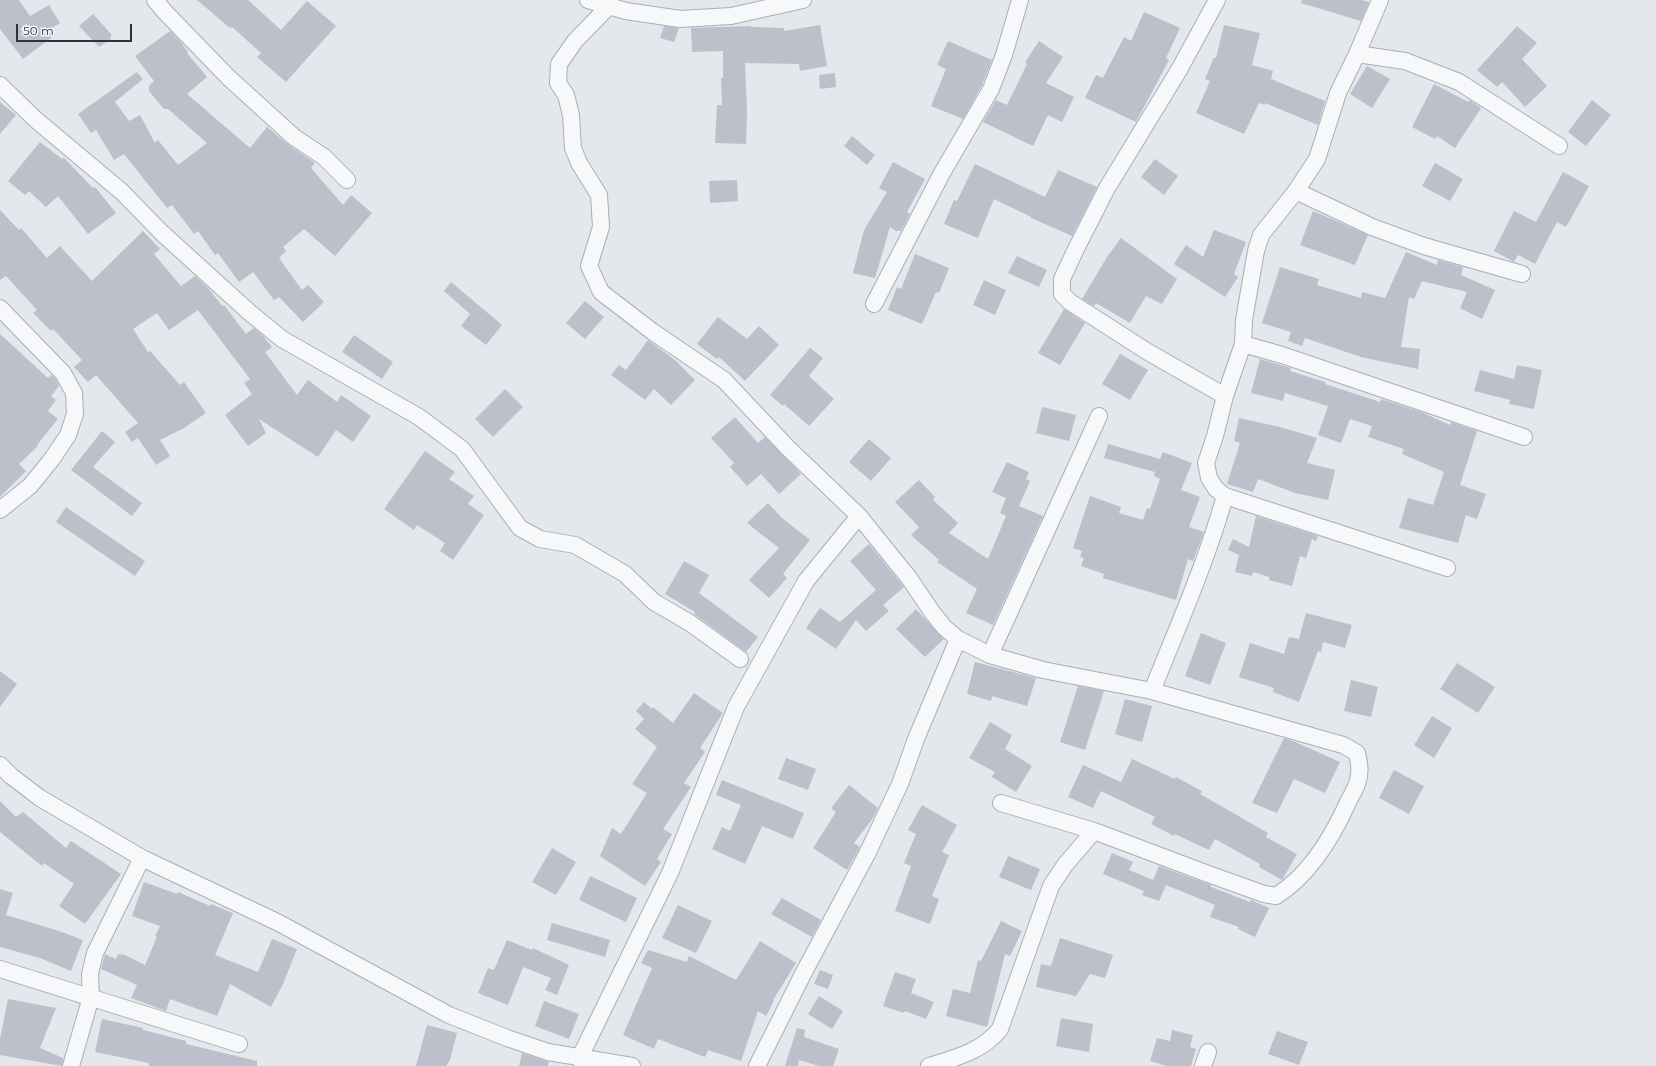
<!DOCTYPE html>
<html>
<head>
<meta charset="utf-8">
<style>
  body { margin:0 }
  #map { position:relative; width:1656px; height:1066px; overflow:hidden; background:#e4e7ec; font-family:Montserrat,sans-serif }
  canvas { display:block }
  .scale { position:absolute; left:16px; top:24px; width:116px; height:18px; box-sizing:border-box; border:2px solid #2b3445; border-top:0; padding-left:5px; font-size:12px; line-height:14px; white-space:nowrap; color:#2b3445; -webkit-text-stroke:3px #f4f6f9; paint-order:stroke }
</style>
</head>
<body>
<div id="map">
<canvas width="1656" height="1066"></canvas>
<div class="scale">50 m</div>
</div>
<script>
const g = document.querySelector('canvas').getContext('2d');
g.lineJoin = 'round';
function fill(path, color) {
  g.fillStyle = color;
  g.fill(path, 'evenodd');
}
function strokePath(path, color, width, dash) {
  g.strokeStyle = color;
  g.lineWidth = width;
  g.lineCap = dash ? 'butt' : 'round';
  g.setLineDash(dash || []);
  g.stroke(path);
}
fill(new Path2D(`
  M 0,0 L 19,0 L 30,16 L 49,5 L 60,23 L 50,29 L 55,35 L 23,59 L 0,29 Z
  M 197,0 L 248,0 L 281,30 L 307,1 L 336,26 L 286,82 L 257,57 L 261,53 L 232,27 L 230,28 Z
  M 1302,0 L 1362,0 L 1369,2 L 1361,21 L 1301,3 Z
  M 1144,12 L 1180,28 L 1166,58 L 1169,60 L 1136,122 L 1085,98 L 1096,75 L 1103,78 L 1124,37 L 1131,41 Z
  M 93,14 L 112,35 L 110,37 L 111,39 L 99,47 L 79,26 Z
  M 820,25 L 827,66 L 800,71 L 799,64 L 745,63 L 747,112 L 746,144 L 715,143 L 717,105 L 722,105 L 721,78 L 723,78 L 723,51 L 692,52 L 691,28 L 751,26 L 751,27 L 784,28 L 784,31 Z
  M 1224,25 L 1260,33 L 1252,65 L 1273,71 L 1271,79 L 1325,101 L 1318,125 L 1265,103 L 1265,105 L 1259,103 L 1244,134 L 1196,113 L 1210,81 L 1205,79 L 1214,57 L 1216,58 Z
  M 664,26 L 679,28 L 674,42 L 660,38 Z
  M 1517,26 L 1537,43 L 1522,59 L 1547,86 L 1525,107 L 1502,82 L 1497,87 L 1477,70 Z
  M 170,31 L 180,41 L 188,52 L 187,53 L 207,77 L 187,94 L 250,148 L 267,127 L 289,145 L 315,163 L 311,168 L 343,205 L 351,195 L 372,213 L 335,256 L 304,229 L 283,247 L 286,251 L 279,258 L 302,290 L 308,285 L 324,302 L 303,322 L 279,297 L 274,300 L 253,272 L 239,282 L 218,253 L 215,255 L 198,231 L 194,234 L 172,205 L 167,208 L 124,154 L 114,160 L 96,130 L 91,133 L 78,114 L 137,72 L 143,79 L 115,102 L 129,121 L 140,115 L 155,143 L 158,140 L 178,165 L 207,143 L 168,109 L 164,109 L 149,91 L 149,86 L 154,81 L 135,56 Z
  M 948,41 L 992,60 L 982,85 L 963,119 L 931,106 L 946,69 L 937,65 Z
  M 1039,41 L 1063,57 L 1046,83 L 1074,97 L 1062,122 L 1048,115 L 1033,146 L 983,122 L 996,100 L 1007,105 L 1027,64 L 1025,62 Z
  M 1367,66 L 1390,79 L 1372,108 L 1350,94 Z
  M 835,73 L 836,87 L 820,89 L 819,75 Z
  M 1434,84 L 1468,102 L 1470,100 L 1481,108 L 1455,148 L 1437,136 L 1435,139 L 1412,127 Z
  M 1592,100 L 1611,115 L 1586,146 L 1568,132 Z
  M 0,102 L 16,115 L 0,134 Z
  M 852,136 L 875,155 L 867,165 L 844,146 Z
  M 40,142 L 62,159 L 64,158 L 93,188 L 95,187 L 116,213 L 88,234 L 58,196 L 46,207 L 29,191 L 25,195 L 8,181 Z
  M 1155,159 L 1178,176 L 1164,195 L 1141,177 Z
  M 893,162 L 925,179 L 907,212 L 910,214 L 901,231 L 896,231 L 890,227 L 875,278 L 853,273 L 864,230 L 887,192 L 879,188 Z
  M 1435,163 L 1463,179 L 1450,201 L 1422,186 Z
  M 975,164 L 1045,197 L 1058,170 L 1097,187 L 1072,236 L 1031,218 L 1031,217 L 994,199 L 978,238 L 944,224 L 954,200 L 957,201 Z
  M 1563,172 L 1589,186 L 1566,227 L 1557,222 L 1535,264 L 1518,255 L 1514,262 L 1494,251 L 1514,211 L 1536,222 Z
  M 737,180 L 738,201 L 710,203 L 709,181 Z
  M 0,210 L 19,230 L 21,228 L 47,258 L 60,246 L 92,281 L 143,231 L 160,249 L 154,254 L 181,286 L 195,276 L 209,289 L 222,306 L 224,305 L 246,334 L 254,328 L 264,337 L 272,347 L 265,352 L 297,395 L 308,380 L 337,402 L 341,395 L 371,416 L 353,442 L 336,430 L 318,457 L 259,419 L 266,433 L 248,446 L 225,415 L 252,394 L 244,383 L 250,379 L 198,310 L 169,330 L 157,313 L 133,329 L 148,352 L 150,351 L 180,385 L 184,382 L 206,413 L 184,428 L 160,440 L 170,456 L 156,465 L 138,438 L 132,442 L 125,432 L 138,423 L 96,375 L 88,382 L 74,367 L 82,360 L 53,329 L 51,331 L 33,313 L 37,310 L 6,276 L 0,280 Z
  M 1313,211 L 1368,235 L 1355,265 L 1300,245 Z
  M 1214,230 L 1246,242 L 1234,274 L 1238,277 L 1225,297 L 1174,264 L 1186,245 L 1203,257 Z
  M 1121,238 L 1177,279 L 1162,304 L 1146,296 L 1130,323 L 1096,303 L 1094,306 L 1082,299 L 1107,257 Z
  M 1406,252 L 1437,265 L 1438,260 L 1463,267 L 1461,275 L 1495,290 L 1482,319 L 1460,308 L 1467,292 L 1422,281 L 1414,299 L 1409,297 L 1401,347 L 1420,349 L 1418,369 L 1361,357 L 1305,338 L 1302,346 L 1288,341 L 1291,332 L 1262,323 L 1280,267 L 1319,279 L 1317,285 L 1361,298 L 1362,292 L 1385,298 Z
  M 915,254 L 949,268 L 939,293 L 936,292 L 922,324 L 888,310 L 897,287 L 901,289 Z
  M 1017,256 L 1047,270 L 1039,287 L 1008,273 Z
  M 984,280 L 1006,290 L 995,315 L 973,305 Z
  M 451,282 L 502,325 L 486,345 L 461,326 L 470,314 L 444,291 Z
  M 585,301 L 604,317 L 585,339 L 566,323 Z
  M 1064,309 L 1085,323 L 1060,365 L 1038,353 Z
  M 718,317 L 747,339 L 759,326 L 779,345 L 745,381 L 719,357 L 717,359 L 697,344 Z
  M 0,334 L 48,378 L 51,375 L 55,378 L 59,386 L 51,396 L 56,400 L 48,411 L 58,419 L 37,445 L 38,446 L 19,464 L 26,471 L 0,497 Z
  M 354,335 L 393,362 L 382,379 L 342,352 Z
  M 648,340 L 675,360 L 695,380 L 671,405 L 654,389 L 645,400 L 611,375 L 619,365 L 626,370 Z
  M 810,348 L 823,358 L 809,376 L 834,399 L 809,426 L 784,404 L 783,406 L 770,395 Z
  M 1120,354 L 1148,370 L 1130,400 L 1102,384 Z
  M 1260,359 L 1291,368 L 1290,371 L 1325,382 L 1325,384 L 1380,402 L 1381,399 L 1421,412 L 1450,425 L 1451,422 L 1477,431 L 1460,485 L 1486,494 L 1477,519 L 1466,515 L 1458,543 L 1399,528 L 1408,498 L 1433,505 L 1444,472 L 1402,454 L 1404,449 L 1368,437 L 1372,426 L 1350,419 L 1341,443 L 1318,435 L 1328,406 L 1285,393 L 1283,401 L 1251,393 Z
  M 1517,365 L 1542,370 L 1534,409 L 1509,404 L 1510,400 L 1474,391 L 1480,370 L 1514,379 Z
  M 505,389 L 523,407 L 493,437 L 475,419 Z
  M 1042,407 L 1076,415 L 1069,441 L 1036,433 Z
  M 735,417 L 758,443 L 765,437 L 801,474 L 779,494 L 761,474 L 747,486 L 730,467 L 734,463 L 711,438 Z
  M 1239,418 L 1280,427 L 1317,438 L 1307,463 L 1335,470 L 1328,500 L 1295,493 L 1258,479 L 1253,492 L 1227,484 L 1240,443 L 1234,441 Z
  M 102,431 L 115,442 L 93,467 L 142,503 L 132,516 L 71,470 Z
  M 869,439 L 891,458 L 871,481 L 849,462 Z
  M 1108,444 L 1160,459 L 1163,452 L 1192,463 L 1181,490 L 1200,497 L 1189,527 L 1204,532 L 1193,561 L 1188,559 L 1176,600 L 1103,578 L 1104,574 L 1081,566 L 1084,558 L 1080,557 L 1082,551 L 1073,548 L 1090,496 L 1121,507 L 1119,513 L 1143,520 L 1147,508 L 1150,509 L 1160,479 L 1154,476 L 1155,472 L 1104,458 Z
  M 425,451 L 455,472 L 449,479 L 474,496 L 468,504 L 484,515 L 453,560 L 440,551 L 445,543 L 417,525 L 414,530 L 384,509 Z
  M 1007,462 L 1029,472 L 1026,479 L 1030,481 L 1019,506 L 1043,516 L 993,625 L 966,613 L 977,589 L 937,562 L 939,560 L 911,535 L 919,527 L 895,502 L 919,480 L 935,497 L 933,500 L 958,523 L 949,533 L 988,559 L 1006,516 L 1000,513 L 1006,498 L 992,492 Z
  M 768,503 L 782,518 L 810,540 L 783,574 L 787,578 L 769,598 L 749,580 L 779,548 L 747,523 Z
  M 66,507 L 145,561 L 135,576 L 56,522 Z
  M 1256,516 L 1318,536 L 1316,541 L 1312,539 L 1306,558 L 1300,556 L 1292,586 L 1269,580 L 1269,577 L 1253,572 L 1252,576 L 1235,572 L 1239,555 L 1228,550 L 1233,539 L 1249,547 Z
  M 869,544 L 904,587 L 883,605 L 889,611 L 866,631 L 856,620 L 836,649 L 806,628 L 820,608 L 840,622 L 876,590 L 850,561 Z
  M 684,561 L 709,575 L 699,593 L 758,637 L 746,652 L 694,614 L 695,612 L 665,594 Z
  M 916,609 L 944,639 L 925,657 L 896,629 Z
  M 1306,613 L 1352,625 L 1345,648 L 1323,642 L 1321,652 L 1318,651 L 1299,702 L 1273,692 L 1274,688 L 1239,677 L 1250,643 L 1284,654 L 1289,637 L 1299,639 Z
  M 1201,633 L 1226,643 L 1210,685 L 1185,676 Z
  M 975,662 L 1036,678 L 1027,706 L 992,696 L 991,701 L 967,694 Z
  M 1457,663 L 1495,687 L 1478,713 L 1440,689 Z
  M 0,671 L 17,684 L 0,707 Z
  M 1351,680 L 1378,687 L 1371,717 L 1344,711 Z
  M 1078,686 L 1104,691 L 1085,750 L 1060,742 Z
  M 694,693 L 723,713 L 700,748 L 705,752 L 684,783 L 691,787 L 663,829 L 672,834 L 657,859 L 661,862 L 645,886 L 600,856 L 612,828 L 621,834 L 647,793 L 632,784 L 657,747 L 635,729 L 644,719 L 636,711 L 644,702 L 652,709 L 653,707 L 673,723 Z
  M 1125,699 L 1152,706 L 1142,742 L 1115,734 Z
  M 1432,716 L 1452,728 L 1434,758 L 1414,745 Z
  M 990,722 L 1012,735 L 1005,749 L 1032,766 L 1016,792 L 992,777 L 995,772 L 969,758 Z
  M 1284,738 L 1293,741 L 1340,762 L 1325,793 L 1294,779 L 1277,813 L 1252,803 Z
  M 786,758 L 816,769 L 808,790 L 778,779 Z
  M 1132,759 L 1175,779 L 1176,777 L 1202,791 L 1200,794 L 1268,833 L 1266,837 L 1297,854 L 1282,880 L 1259,867 L 1260,864 L 1215,839 L 1209,850 L 1175,834 L 1174,836 L 1151,824 L 1155,817 L 1101,791 L 1093,808 L 1068,797 L 1083,765 L 1121,782 Z
  M 1394,770 L 1424,786 L 1409,814 L 1379,798 Z
  M 722,780 L 804,813 L 793,839 L 762,826 L 745,864 L 712,849 L 722,827 L 730,831 L 741,805 L 716,795 Z
  M 849,785 L 878,808 L 873,818 L 854,843 L 860,847 L 847,870 L 813,848 L 836,812 L 831,808 Z
  M 0,801 L 16,817 L 23,812 L 66,848 L 71,841 L 121,874 L 85,924 L 59,906 L 74,884 L 44,863 L 42,866 L 0,832 Z
  M 922,805 L 957,825 L 942,852 L 949,855 L 932,896 L 939,899 L 930,924 L 895,911 L 911,866 L 904,863 L 916,834 L 908,830 Z
  M 552,848 L 576,862 L 556,895 L 532,882 Z
  M 1112,853 L 1133,862 L 1129,870 L 1153,880 L 1159,866 L 1211,885 L 1211,887 L 1250,902 L 1251,900 L 1269,908 L 1255,937 L 1238,929 L 1239,927 L 1210,917 L 1215,905 L 1166,885 L 1159,901 L 1142,895 L 1144,891 L 1103,874 Z
  M 1008,856 L 1040,869 L 1031,890 L 999,877 Z
  M 590,876 L 637,898 L 626,922 L 579,900 Z
  M 144,882 L 177,894 L 178,892 L 210,906 L 211,904 L 233,913 L 215,955 L 258,972 L 272,939 L 297,949 L 283,984 L 271,1007 L 230,984 L 217,1016 L 170,999 L 166,1011 L 131,998 L 137,985 L 101,969 L 105,954 L 116,959 L 118,954 L 125,955 L 145,965 L 157,937 L 155,936 L 160,926 L 132,916 Z
  M 0,889 L 13,893 L 6,915 L 59,931 L 83,940 L 71,971 L 40,958 L 0,947 Z
  M 782,898 L 821,920 L 812,937 L 771,914 Z
  M 678,905 L 712,921 L 696,953 L 662,938 Z
  M 1001,921 L 1022,931 L 1010,956 L 1005,954 L 987,1027 L 946,1016 L 953,989 L 970,993 L 978,960 L 981,961 Z
  M 552,923 L 610,940 L 605,957 L 547,940 Z
  M 1060,938 L 1113,955 L 1105,978 L 1090,974 L 1076,996 L 1036,987 L 1041,964 L 1051,966 Z
  M 507,940 L 532,950 L 533,948 L 569,965 L 557,995 L 545,990 L 551,978 L 523,967 L 508,1005 L 478,993 L 488,968 L 494,970 Z
  M 760,941 L 796,963 L 773,1000 L 774,1001 L 766,1016 L 758,1011 L 741,1061 L 708,1050 L 705,1057 L 658,1039 L 654,1049 L 623,1035 L 652,968 L 641,963 L 648,950 L 687,962 L 689,956 L 736,980 Z
  M 820,970 L 833,975 L 828,989 L 814,984 Z
  M 895,972 L 916,979 L 911,993 L 934,1002 L 926,1019 L 905,1011 L 904,1013 L 883,1006 Z
  M 819,996 L 843,1011 L 832,1029 L 808,1014 Z
  M 8,999 L 56,1008 L 40,1048 L 63,1058 L 62,1066 L 0,1055 L 0,1039 Z
  M 544,1001 L 579,1014 L 569,1039 L 535,1026 Z
  M 1061,1018 L 1093,1024 L 1089,1052 L 1056,1046 Z
  M 102,1019 L 143,1028 L 143,1030 L 186,1041 L 186,1044 L 257,1061 L 257,1066 L 149,1066 L 149,1063 L 95,1052 Z
  M 427,1025 L 457,1033 L 450,1060 L 446,1066 L 416,1066 Z
  M 797,1028 L 805,1030 L 804,1037 L 839,1049 L 833,1066 L 819,1066 L 799,1060 L 798,1066 L 785,1066 Z
  M 1172,1030 L 1193,1035 L 1190,1047 L 1196,1049 L 1191,1066 L 1167,1066 L 1150,1061 L 1157,1038 L 1170,1041 Z
  M 1277,1031 L 1308,1042 L 1299,1065 L 1268,1054 Z
  M 522,1053 L 549,1062 L 548,1066 L 519,1066 Z`), '#bbc0ca');
const minor = new Path2D(`
  M 155,0 L 165,12 L 229,78 L 294,137 L 324,157 L 347,180
  M 588,0 L 626,11 L 680,19 L 731,16 L 803,0
  M 1217,0 L 1179,70 L 1107,188 L 1075,251 L 1062,279 L 1062,294 L 1070,302 L 1148,352 L 1225,396
  M 609,6 L 575,41 L 559,64 L 558,83 L 566,95 L 571,115 L 573,148 L 579,163 L 599,195 L 601,227 L 589,266 L 601,292 L 653,332 L 724,380 L 788,448 L 859,516 L 909,578 L 932,612 L 944,627 L 958,639 L 990,655 L 1043,670 L 1152,691 L 1343,745 L 1357,753 C 1359,762 1361,771 1358,780 C 1357,787 1352,794 1349,800 C 1333,836 1310,875 1276,896 L 1264,894 L 1211,875 L 1094,831 L 1001,803
  M 1357,54 L 1405,61 L 1459,82 L 1559,146
  M 0,85 L 35,119 L 122,192 L 162,233 L 249,312 L 282,339 L 419,417 L 462,449 L 520,528 L 540,539 L 575,545 L 625,574 L 654,602 L 690,623 L 740,659
  M 1296,191 L 1372,227 L 1424,246 L 1522,274
  M 874,304 L 942,173 L 991,89 L 1004,55 L 1020,0
  M 0,308 L 63,373 L 74,393 L 75,414 L 68,435 L 52,459 L 30,486 L 0,510
  M 1243,344 L 1282,355 L 1524,437
  M 1225,496 L 1447,568
  M 990,655 L 1099,416
  M 1152,691 C 1178,626 1206,563 1225,496 L 1216,489 L 1209,478 L 1206,463 L 1215,436 L 1225,396 L 1243,344 L 1244,320 L 1256,251 L 1261,235 L 1296,191 L 1317,159 L 1338,93 L 1357,54 L 1380,0
  M 0,765 L 11,776 L 40,798 L 142,858 L 279,923 L 449,1015 L 507,1038 L 548,1052 L 632,1066
  M 0,969 L 239,1044
  M 579,1059 L 670,873 L 736,707 L 806,581 L 859,516
  M 71,1066 L 91,997 L 90,974 L 95,953 L 142,858
  M 757,1066 L 803,974 L 867,854 L 900,784 L 916,739 L 958,639
  M 929,1066 C 955,1058 983,1051 1000,1029 L 1051,886 L 1065,865 L 1094,831
  M 1203,1066 L 1208,1052`);
strokePath(minor, '#a9aeb7', 18);
strokePath(minor, '#f7f8fa', 16);
</script>
</body>
</html>
